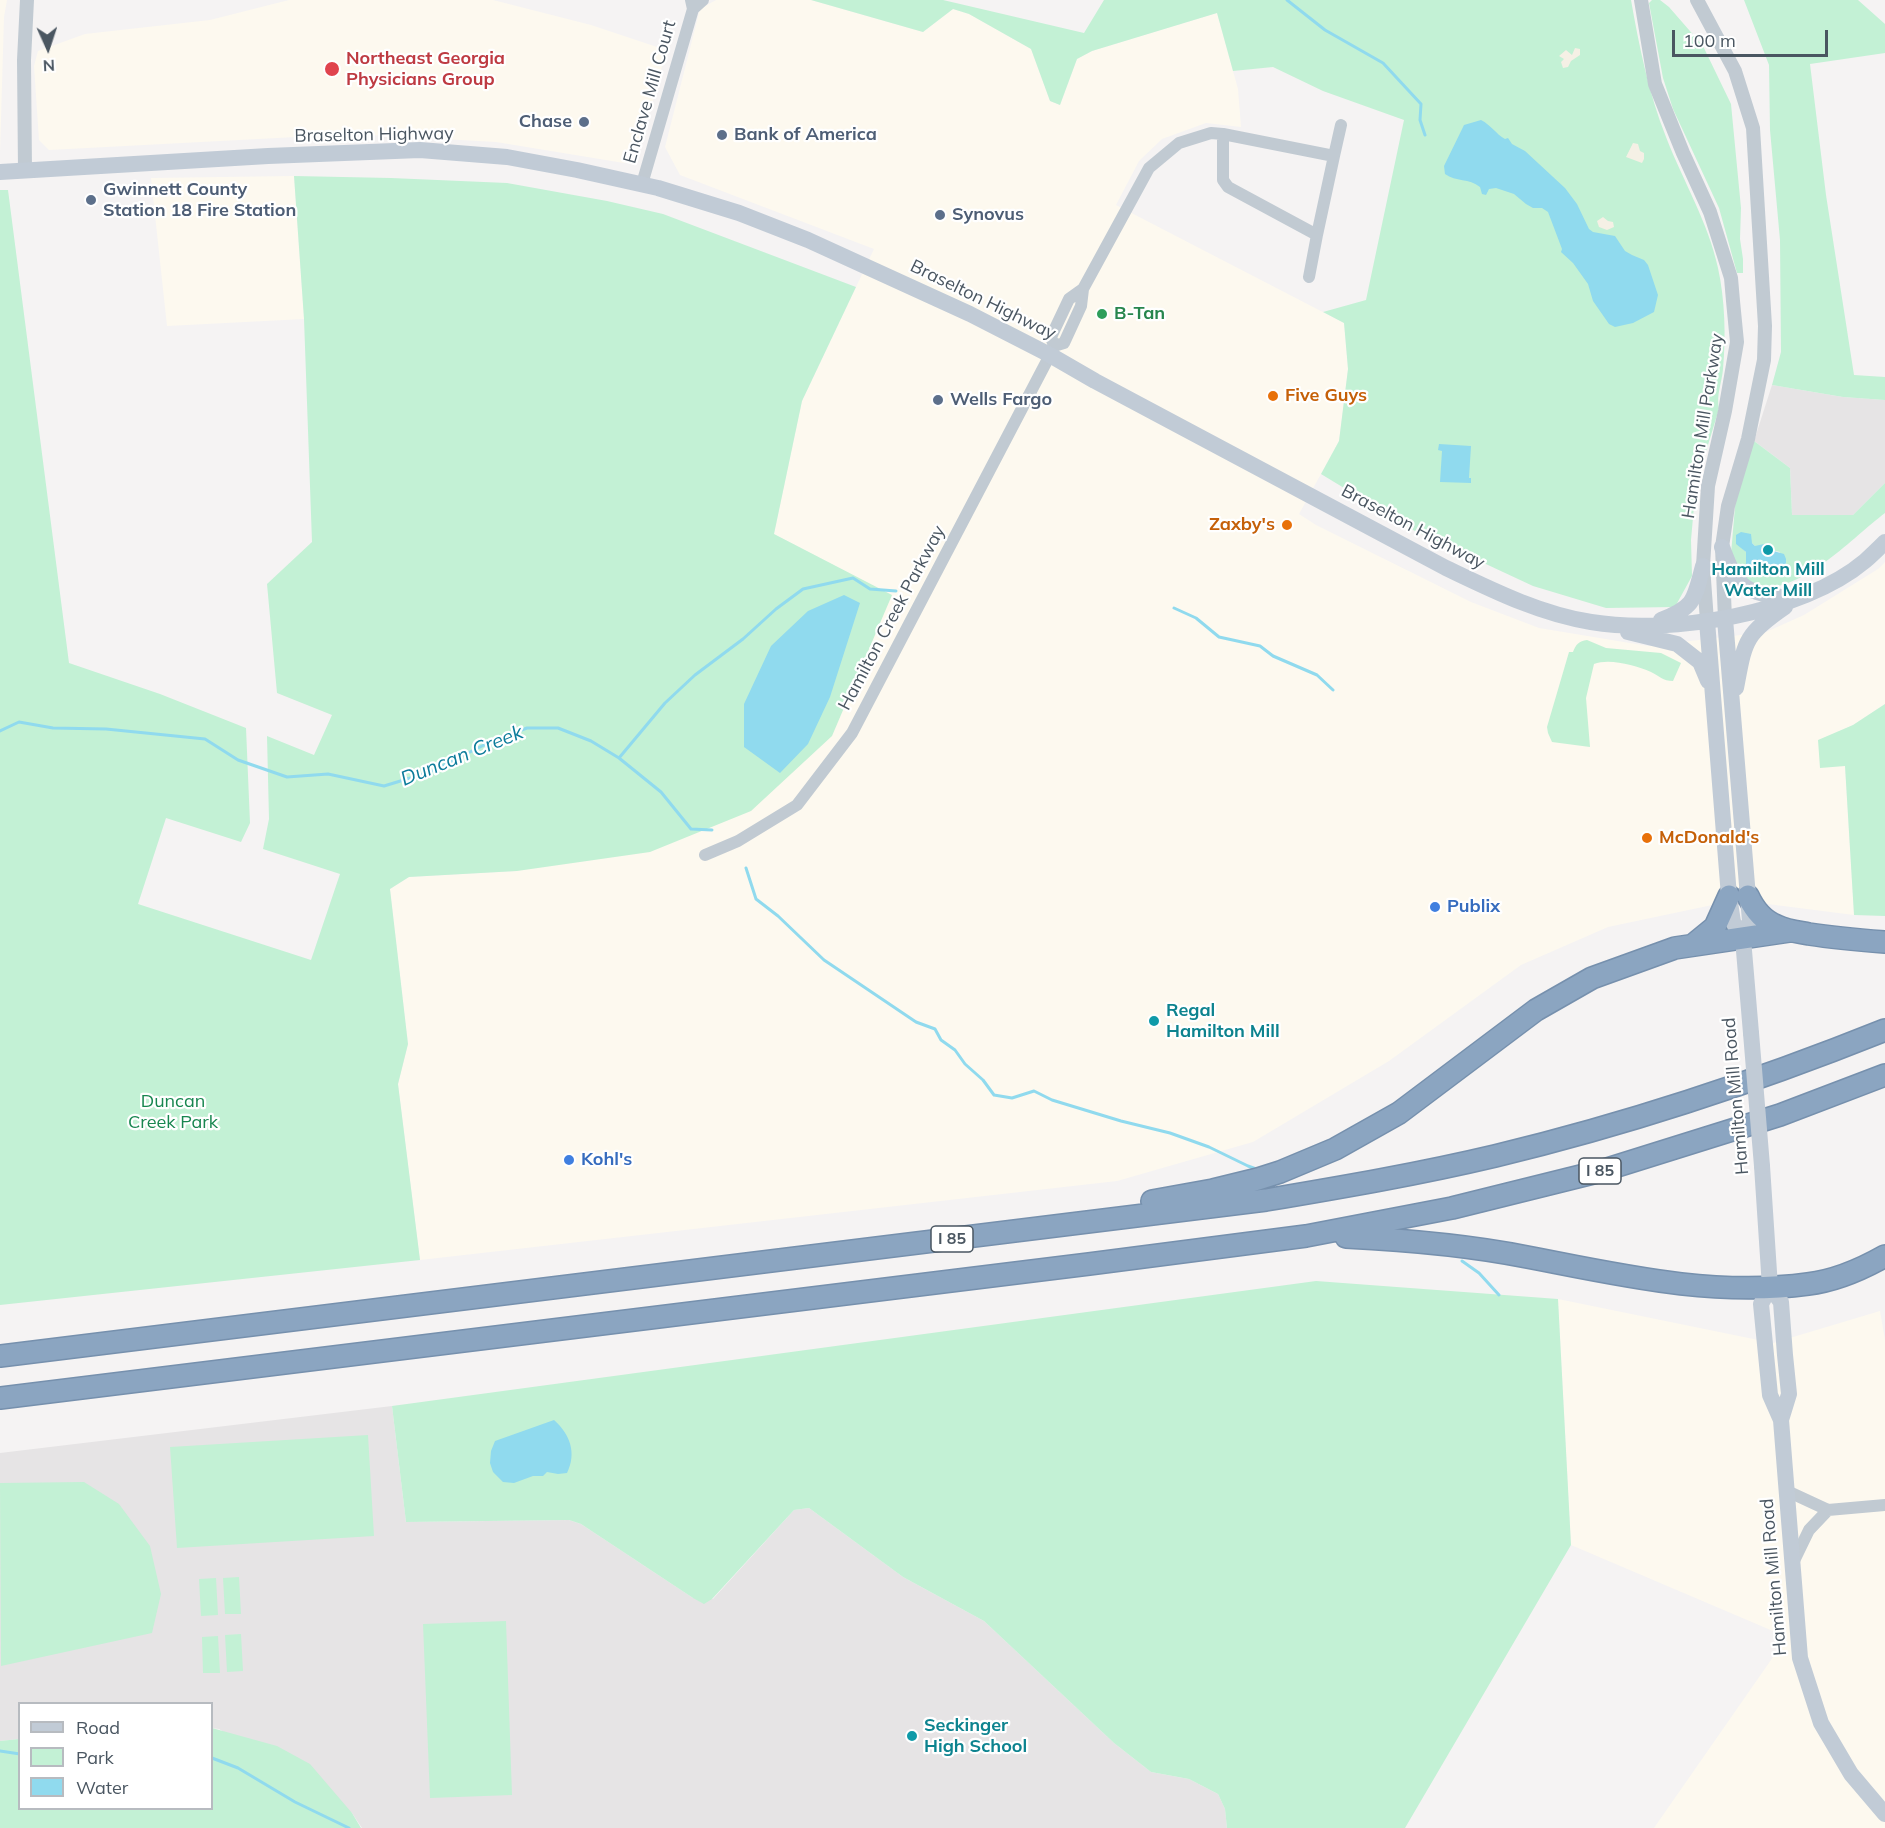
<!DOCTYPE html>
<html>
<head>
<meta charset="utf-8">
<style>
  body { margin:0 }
  #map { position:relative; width:1885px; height:1828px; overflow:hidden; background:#f5f3f3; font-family:Mulish,sans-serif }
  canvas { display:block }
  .legend { position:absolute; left:18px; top:1702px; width:195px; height:108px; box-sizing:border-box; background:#fff; border:2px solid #b7bbc0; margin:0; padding:8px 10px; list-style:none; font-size:18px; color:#4a5661 }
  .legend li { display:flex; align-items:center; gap:12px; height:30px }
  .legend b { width:30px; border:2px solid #b7bbc0 }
  .north { position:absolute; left:18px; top:18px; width:60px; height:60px; -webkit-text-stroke:4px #fff; paint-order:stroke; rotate:177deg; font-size:16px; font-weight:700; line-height:24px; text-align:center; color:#4a5661 }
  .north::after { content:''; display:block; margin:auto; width:21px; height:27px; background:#4a5661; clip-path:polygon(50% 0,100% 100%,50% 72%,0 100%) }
  .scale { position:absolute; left:1672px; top:30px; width:156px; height:27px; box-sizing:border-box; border:3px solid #4a5661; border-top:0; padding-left:8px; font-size:18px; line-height:21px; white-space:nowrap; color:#4a5661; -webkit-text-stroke:4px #fff; paint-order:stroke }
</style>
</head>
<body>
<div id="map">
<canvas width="1885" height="1828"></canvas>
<ul class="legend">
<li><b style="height:8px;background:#c1cbd6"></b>Road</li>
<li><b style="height:16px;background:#c3f1d5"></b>Park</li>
<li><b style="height:16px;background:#90daee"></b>Water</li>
</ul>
<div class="north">N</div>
<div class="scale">100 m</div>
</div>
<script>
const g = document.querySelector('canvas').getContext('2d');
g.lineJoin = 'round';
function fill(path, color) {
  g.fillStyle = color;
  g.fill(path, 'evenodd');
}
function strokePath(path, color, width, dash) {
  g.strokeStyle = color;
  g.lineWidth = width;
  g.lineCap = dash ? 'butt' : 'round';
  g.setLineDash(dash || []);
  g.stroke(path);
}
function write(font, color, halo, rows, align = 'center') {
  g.font = font + ' Mulish,sans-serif';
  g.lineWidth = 4.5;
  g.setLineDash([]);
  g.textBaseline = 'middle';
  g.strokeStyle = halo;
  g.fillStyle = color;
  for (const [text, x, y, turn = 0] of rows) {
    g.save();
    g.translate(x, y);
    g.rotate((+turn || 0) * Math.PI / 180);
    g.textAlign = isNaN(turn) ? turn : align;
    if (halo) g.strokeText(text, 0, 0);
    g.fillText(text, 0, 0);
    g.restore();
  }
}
fill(new Path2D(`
  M 0,0 L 7,0 L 4,17 L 0,153 Z
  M 289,0 L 493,0 L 591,25 L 666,50 L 655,94 L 634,159 L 624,163 L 496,142 L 353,134 L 49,150 L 39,140 L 34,66 L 38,51 L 85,34 L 210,20 Z
  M 716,0 L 811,0 L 923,32 L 953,9 L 969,14 L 1031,49 L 1050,101 L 1060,105 L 1077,59 L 1092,51 L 1217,13 L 1238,89 L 1241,127 L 1206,123 L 1162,139 L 1139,161 L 1116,205 L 1344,323 L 1348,369 L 1339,441 L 1299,514 L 1316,525 L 1471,602 L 1539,628 L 1648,646 L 1766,632 L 1804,615 L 1878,569 L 1885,562 L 1885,704 L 1853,725 L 1818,741 L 1845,766 L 1854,915 L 1736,900 L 1608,927 L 1521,965 L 1389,1061 L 1253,1142 L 1117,1181 L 420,1260 L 398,1084 L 408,1044 L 390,889 L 409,877 L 517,871 L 891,595 L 774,534 L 802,401 L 874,249 L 680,175 L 665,147 L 700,9 Z
  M 294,176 L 304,319 L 167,326 L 151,178 Z
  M 1558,1299 L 1773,1343 L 1880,1311 L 1885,1340 L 1885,1828 L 1654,1828 L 1787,1637 L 1571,1545 Z`), '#fdf9ef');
fill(new Path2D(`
  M 1772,385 L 1843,397 L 1885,400 L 1885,483 L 1853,515 L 1792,515 L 1790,468 L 1754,441 Z
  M 392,1406 L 406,1522 L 569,1520 L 581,1524 L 693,1598 L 713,1599 L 794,1510 L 809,1508 L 903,1577 L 984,1621 L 1114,1743 L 1151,1772 L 1189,1779 L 1218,1794 L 1225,1809 L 1227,1828 L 362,1828 L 352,1813 L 219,1729 L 212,1728 L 212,1704 L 20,1704 L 19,1739 L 0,1741 L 0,1453 Z`), '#e6e4e5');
fill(new Path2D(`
  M 811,0 L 943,0 L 1084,33 L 1104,0 L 1631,0 C 1639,46 1649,94 1666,137 C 1683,181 1708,222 1718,268 C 1725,300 1726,336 1723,369 C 1722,383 1716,394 1719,409 L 1696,484 L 1691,540 L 1692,576 L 1675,607 L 1606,608 L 1533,586 L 1413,530 L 1321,474 L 1339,441 L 1348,369 L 1344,323 L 1323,312 L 1366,300 L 1404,120 L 1323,91 L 1273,67 L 1233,71 L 1217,13 L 1092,51 L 1077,59 L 1060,105 L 1050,101 L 1031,49 L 969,14 L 953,9 L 923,32 Z
  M 1652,0 L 1660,0 L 1669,7 L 1703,46 L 1731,104 L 1741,208 L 1740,239 L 1743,259 L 1743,273 L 1737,273 L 1719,208 L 1673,109 L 1663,78 L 1649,3 Z
  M 1744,0 L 1858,0 L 1885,24 L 1885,53 L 1810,64 L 1826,195 L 1854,375 L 1885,377 L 1885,400 L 1843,397 L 1772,385 L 1781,352 L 1780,240 L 1770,130 L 1769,65 Z
  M 294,176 L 391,178 L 507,183 L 607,201 L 663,214 L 856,287 L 802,401 L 774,534 L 892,595 L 832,736 L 751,811 L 650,852 L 517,871 L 409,877 L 390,889 L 408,1044 L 398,1084 L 420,1260 L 0,1305 L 0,190 L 8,190 L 69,663 L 160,694 L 246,728 L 250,823 L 241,842 L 166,818 L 138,904 L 311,960 L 340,874 L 263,849 L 269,819 L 267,736 L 314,755 L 332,715 L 277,693 L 267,584 L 312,542 L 304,319 Z
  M 1754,441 L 1790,468 L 1792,515 L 1853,515 L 1885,483 L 1885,513 C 1852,538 1805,590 1760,588 C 1756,588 1751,585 1747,584 L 1731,554 L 1736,495 ZM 1752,543 L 1755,546 L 1780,552 L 1773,566 L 1757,573 C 1746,569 1746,563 1746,552 L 1743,549 Z
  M 1587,640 L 1606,648 L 1661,653 L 1681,663 L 1673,681 C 1663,681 1659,676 1651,672 C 1635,665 1609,658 1594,664 L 1586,698 L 1590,747 L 1552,742 L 1548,733 L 1547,727 L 1569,652 L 1573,652 C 1576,644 1579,641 1587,640 Z
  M 1885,704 L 1885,916 L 1854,915 L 1845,766 L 1820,768 L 1818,740 L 1853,725 Z
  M 1316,1281 L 1558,1299 L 1571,1545 L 1405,1828 L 1227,1828 L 1225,1809 L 1218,1794 L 1189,1779 L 1151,1772 L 1114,1743 L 984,1621 L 903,1577 L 809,1508 L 794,1510 L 712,1599 L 704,1604 L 693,1598 L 581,1524 L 569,1520 L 406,1522 L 392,1406 Z
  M 368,1435 L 374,1536 L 177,1548 L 170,1447 Z
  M 84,1482 L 119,1504 L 150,1546 L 161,1594 L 152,1633 L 1,1666 L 0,1483 Z
  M 239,1577 L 241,1614 L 225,1614 L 223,1578 Z
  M 216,1578 L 218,1615 L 201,1616 L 199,1579 Z
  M 506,1621 L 512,1795 L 430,1798 L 423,1624 Z
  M 241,1634 L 243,1671 L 227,1672 L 225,1635 Z
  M 218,1636 L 220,1673 L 203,1673 L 202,1637 Z
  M 212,1728 L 277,1746 L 310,1764 L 352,1813 L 361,1828 L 0,1828 L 0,1741 L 19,1739 L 20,1808 L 212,1808 Z`), '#c3f1d5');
fill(new Path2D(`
  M 1575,48 L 1580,49 L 1580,55 L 1571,61 L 1568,67 L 1563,68 L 1561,62 L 1564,59 L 1559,56 L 1566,50 L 1572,55 Z
  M 1633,143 L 1638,144 L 1640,151 L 1644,153 L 1644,159 L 1642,163 L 1626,157 Z
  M 1603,217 L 1608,221 L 1613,222 L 1614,227 L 1607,230 L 1599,227 L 1597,221 Z`), '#f5f0e5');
fill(new Path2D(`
  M 1481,120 C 1491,125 1496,134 1505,139 L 1508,138 L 1512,144 L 1525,151 L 1565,188 L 1577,204 L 1589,229 L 1593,232 L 1615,236 L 1625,251 L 1632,255 L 1644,260 L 1648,265 L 1658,295 L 1654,312 L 1633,323 L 1615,327 L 1609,324 L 1593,301 L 1588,284 L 1573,263 L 1561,252 L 1562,249 L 1548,212 L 1542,208 L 1533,208 L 1526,204 L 1514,194 L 1496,188 L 1489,189 L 1486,195 L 1482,194 L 1480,187 C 1469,178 1456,182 1445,174 L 1444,166 L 1464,125 Z
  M 1439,444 L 1471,446 L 1469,478 L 1471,478 L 1471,483 L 1440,482 L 1442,451 L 1438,450 Z
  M 1741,532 L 1751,534 L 1752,543 L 1755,546 L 1764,544 L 1770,550 L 1784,554 L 1786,559 L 1786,566 L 1780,569 L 1769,567 C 1761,573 1752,575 1746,565 L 1746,552 L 1736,544 L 1736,535 Z
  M 844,595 L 860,603 L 830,697 L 808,744 L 780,773 L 744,747 L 744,704 L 771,646 L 808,611 Z
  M 554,1420 C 570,1434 577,1453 567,1473 L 558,1474 L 547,1472 L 543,1476 L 533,1476 L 514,1483 L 503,1482 L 493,1472 L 490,1463 L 491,1451 L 495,1441 Z`), '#90daee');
strokePath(new Path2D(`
  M 1287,0 L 1325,30 L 1383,63 L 1421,104 L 1420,120 L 1425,135
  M 1174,608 L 1196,618 L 1219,637 L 1260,646 L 1273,656 L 1317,675 L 1333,690
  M 0,731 L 19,722 L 53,728 L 106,729 L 205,739 L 238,760 L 287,777 L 328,774 L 384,786 L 430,772 L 492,741 L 527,728 L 558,728 L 591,741 L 619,758 L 661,792 L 691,829 L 712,830
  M 619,758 L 665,703 L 695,675 L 743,639 L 776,609 L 803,589 L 853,578 L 870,589 L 896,591
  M 746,868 L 756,899 L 778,916 L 824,960 L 916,1022 L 935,1029 L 941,1040 L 955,1050 L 965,1064 L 983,1080 L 994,1095 L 1012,1098 L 1034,1091 L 1052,1100 L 1121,1121 L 1170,1133 L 1209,1147 L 1248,1166 L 1259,1170
  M 1462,1261 L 1479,1273 L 1499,1295
  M 0,1751 L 20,1754
  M 212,1758 L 238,1768 L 295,1802 L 349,1828`), '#90daee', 3);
const motorway = new Path2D(`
  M 1748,896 C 1754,909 1764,921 1777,926 C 1787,931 1799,932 1809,934 C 1835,938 1859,940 1885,942
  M 1693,945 L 1715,927 L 1729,896
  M 1152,1201 L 1213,1190 L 1258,1179 L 1280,1172 L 1335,1149 L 1399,1113 L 1536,1010 L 1592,978 L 1675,948 L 1790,931
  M 1346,1237 C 1407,1240 1467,1245 1527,1257 C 1620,1275 1713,1297 1808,1284 C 1834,1281 1862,1269 1885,1256
  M 0,1356 L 1266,1200 C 1343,1187 1419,1174 1495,1156 C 1628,1124 1758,1081 1885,1030
  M 0,1398 L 1089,1264 L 1306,1236 L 1452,1208 L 1601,1171 L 1780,1115 L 1885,1075`);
strokePath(motorway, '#7690ad', 24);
strokePath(new Path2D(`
  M 691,0 L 693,9 L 703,0
  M 1334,156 L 1341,125
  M 642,184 L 693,9
  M 1309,277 L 1317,235
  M 1054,346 L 1064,343 L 1081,306 L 1083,289 L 1149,168 L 1179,143 L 1211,133 L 1223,134 L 1334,156 L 1317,235 L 1228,187 L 1223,180 L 1223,134
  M 705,855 L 738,841 L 797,805 L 852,733 L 1050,355 L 1054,346 L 1051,337 L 1069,299 L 1083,289
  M 1787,1491 L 1828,1510 L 1885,1505
  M 1793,1563 L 1809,1530 L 1828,1510`), '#c1cad2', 12);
strokePath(new Path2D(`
  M 1641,0 L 1655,84 L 1683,153 L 1710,212 L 1731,278 L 1733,301 L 1737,342 L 1725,411 L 1708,486 L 1703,566 L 1707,621
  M 1697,0 L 1735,71 L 1753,128 L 1765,326 L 1764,360 L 1748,439 L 1728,506 L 1722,547 L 1725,619
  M 25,171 L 24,60 L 27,0`), '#c1cad2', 14);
strokePath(new Path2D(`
  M 0,172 L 268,156 L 420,150 L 507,157 L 577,170 L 658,188 L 739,213 L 808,240 L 970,314 L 1050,355 L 1095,381 L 1446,568 C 1492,590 1540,614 1591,622 C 1671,635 1802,614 1865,561 C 1872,555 1879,548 1885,542
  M 1722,547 C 1738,591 1745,592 1790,598
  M 1725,619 L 1750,921 L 1743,939
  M 1661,620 C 1695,607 1694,600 1703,566
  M 1707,621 L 1729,896 L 1733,922 L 1743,939 L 1751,1033
  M 1628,632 L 1677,644 L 1700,662 L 1708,681
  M 1736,688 C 1745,641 1744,635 1785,607
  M 1762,1166 L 1770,1287 L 1761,1304 L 1770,1395 L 1781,1420
  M 1770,1287 L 1781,1302 L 1785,1355 L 1789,1394 L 1781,1420 L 1800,1658 L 1821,1723 L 1851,1774 L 1885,1814`), '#c1cbd6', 16);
strokePath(motorway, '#8ba5c1', 21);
strokePath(new Path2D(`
  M 1751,1033 L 1762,1166`), '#c1cbd6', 16);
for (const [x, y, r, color] of [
  [332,69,8,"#e0444e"],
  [584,122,6,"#5c6f8a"],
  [722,135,6,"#5c6f8a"],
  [91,200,6,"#5c6f8a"],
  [940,215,6,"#5c6f8a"],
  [1102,314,6,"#2e9e5b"],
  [1273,396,6,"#e8710a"],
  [938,400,6,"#5c6f8a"],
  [1287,525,6,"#e8710a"],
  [1768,550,6,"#0f9aa8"],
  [1647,838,6,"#e8710a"],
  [1435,907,6,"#3f7fe0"],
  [1154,1021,6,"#0f9aa8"],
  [569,1160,6,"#3f7fe0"],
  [912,1736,6,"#0f9aa8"]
]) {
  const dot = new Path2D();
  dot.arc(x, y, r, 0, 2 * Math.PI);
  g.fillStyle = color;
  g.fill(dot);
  strokePath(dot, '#fff', 2);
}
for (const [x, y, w] of [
  [1600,1171,42],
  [952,1239,42]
]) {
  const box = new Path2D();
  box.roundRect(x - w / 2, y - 13, w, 26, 4.5);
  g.fillStyle = '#fff';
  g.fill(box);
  strokePath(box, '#4a5661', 1.5);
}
write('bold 16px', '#4a5661', null, [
  ["I 85",1600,1171],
  ["I 85",952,1239]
]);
write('bold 18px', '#be3a42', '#fff', [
  ["Northeast Georgia",346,59],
  ["Physicians Group",346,80]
], 'left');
write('18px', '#4a5661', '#fff', [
  ["Enclave Mill Court",650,92,-74],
  ["Braselton Highway",374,135,-1],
  ["Braselton Highway",983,300,26],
  ["Hamilton Mill Parkway",1703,426,-81],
  ["Braselton Highway",1413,527,28],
  ["Hamilton Creek Parkway",892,618,-62],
  ["Hamilton Mill Road",1736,1096,-95],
  ["Hamilton Mill Road",1774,1577,-95]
]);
write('bold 18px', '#4e5e75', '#fff', [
  ["Chase",572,122,"right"],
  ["Bank of America",734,135],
  ["Gwinnett County",103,190],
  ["Station 18 Fire Station",103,211],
  ["Synovus",952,215],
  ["Wells Fargo",950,400]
], 'left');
write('bold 18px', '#27864d', '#fff', [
  ["B-Tan",1114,314]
], 'left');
write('bold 18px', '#c56008', '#fff', [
  ["Five Guys",1285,396],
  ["Zaxby's",1275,525,"right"],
  ["McDonald's",1659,838]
], 'left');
write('bold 18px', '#0d838f', '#fff', [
  ["Hamilton Mill",1768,570,"center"],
  ["Water Mill",1768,591,"center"],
  ["Regal",1166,1011],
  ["Hamilton Mill",1166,1032],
  ["Seckinger",924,1726],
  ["High School",924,1747]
], 'left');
write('bold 18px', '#366cbe', '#fff', [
  ["Publix",1447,907],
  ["Kohl's",581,1160]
], 'left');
write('18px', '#17864f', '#fff', [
  ["Duncan",173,1102],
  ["Creek Park",173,1123]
]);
write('italic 20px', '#0c7c9b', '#fff', [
  ["Duncan Creek",462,756,-22]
]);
</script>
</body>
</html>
